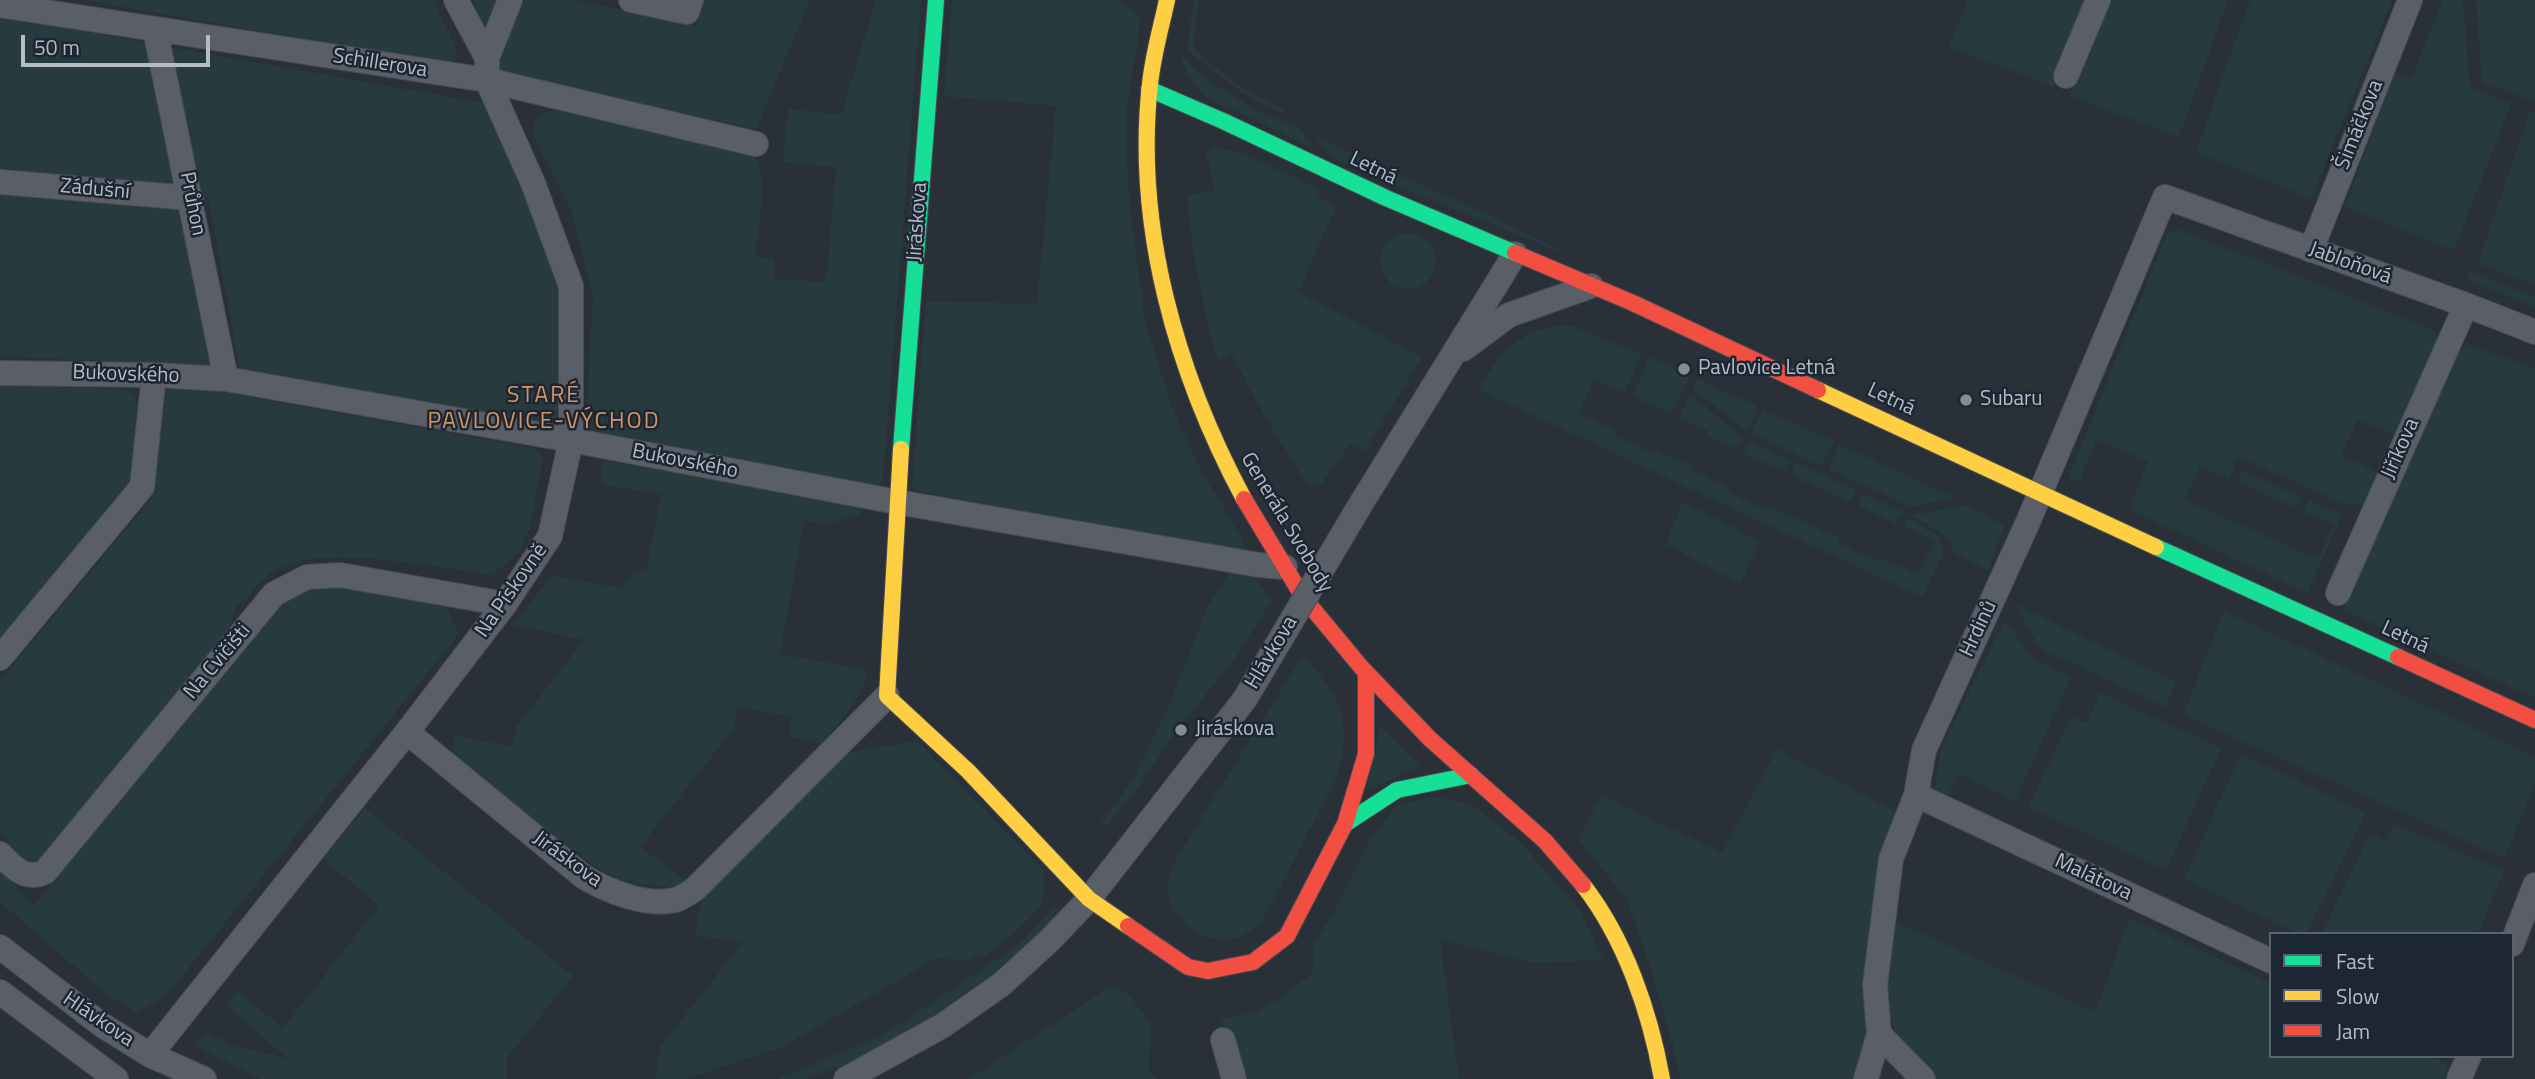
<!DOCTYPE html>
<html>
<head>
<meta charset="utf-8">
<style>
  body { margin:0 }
  #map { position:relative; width:2535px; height:1079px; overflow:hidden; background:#2a3038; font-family:"Titillium Web",sans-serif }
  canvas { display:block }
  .legend { position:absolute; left:2269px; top:932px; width:245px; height:126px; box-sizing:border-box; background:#1d2633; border:2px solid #59626f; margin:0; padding:9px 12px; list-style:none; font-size:21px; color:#b4bcc9 }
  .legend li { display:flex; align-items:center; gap:14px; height:35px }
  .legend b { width:35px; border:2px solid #59626f }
  .scale { position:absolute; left:21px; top:35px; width:189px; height:32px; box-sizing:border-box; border:4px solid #b4bcc9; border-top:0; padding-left:9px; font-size:21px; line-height:24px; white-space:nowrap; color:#b4bcc9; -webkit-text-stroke:5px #1d2633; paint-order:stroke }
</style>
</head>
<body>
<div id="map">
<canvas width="2535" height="1079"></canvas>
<ul class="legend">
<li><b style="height:9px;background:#16e098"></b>Fast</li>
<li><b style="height:9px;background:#ffcf43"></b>Slow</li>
<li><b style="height:9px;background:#f24e42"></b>Jam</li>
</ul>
<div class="scale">50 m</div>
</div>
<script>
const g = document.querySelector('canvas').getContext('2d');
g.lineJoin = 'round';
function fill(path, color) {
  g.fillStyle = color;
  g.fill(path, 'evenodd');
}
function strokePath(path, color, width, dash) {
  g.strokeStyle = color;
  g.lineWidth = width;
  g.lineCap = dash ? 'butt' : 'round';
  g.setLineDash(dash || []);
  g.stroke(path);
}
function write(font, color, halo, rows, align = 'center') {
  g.font = font + ' "Titillium Web",sans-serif';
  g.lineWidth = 5;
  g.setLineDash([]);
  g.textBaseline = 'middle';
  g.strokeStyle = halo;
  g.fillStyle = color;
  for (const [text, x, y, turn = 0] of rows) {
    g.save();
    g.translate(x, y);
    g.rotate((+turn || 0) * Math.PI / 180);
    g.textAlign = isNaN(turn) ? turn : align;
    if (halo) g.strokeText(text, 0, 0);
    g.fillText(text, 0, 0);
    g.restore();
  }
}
fill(new Path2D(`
  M 84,0 L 433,0 L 458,51 L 449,64 Z
  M 474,0 L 499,0 L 488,23 L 479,19 Z
  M 521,0 L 575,0 L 696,26 L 703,0 L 810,0 L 756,129 L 501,74 L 498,69 Z
  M 876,0 L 921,0 L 883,478 L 879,487 L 595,435 L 586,424 L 593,293 L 571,210 L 533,134 L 534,123 L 540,114 L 561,110 L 741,149 C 745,151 752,154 755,158 C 769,174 757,235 755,257 L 774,258 L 773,279 L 826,282 L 836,167 L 783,162 L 788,109 L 841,115 Z
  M 952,0 L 1116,0 L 1140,15 C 1139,48 1129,80 1127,112 C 1124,178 1134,242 1144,306 L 1141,308 L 1172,408 L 1200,468 L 1244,542 L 1243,551 L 921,492 L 912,486 L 926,301 L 1037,304 L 1056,106 L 944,96 Z
  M 1194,0 L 1199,0 L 1193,47 C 1220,75 1250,93 1285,110 L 1284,113 L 1244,94 L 1192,54 L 1187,47 Z
  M 1968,0 L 2087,0 L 2054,87 L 1949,47 Z
  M 2108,0 L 2228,0 L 2179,137 L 2070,96 Z
  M 2250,0 L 2392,0 L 2311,199 L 2196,152 Z
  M 2443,0 L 2463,0 L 2470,88 L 2511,104 L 2454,250 L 2345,207 L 2394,74 L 2411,79 Z
  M 2476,0 L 2535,0 L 2535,102 L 2482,82 Z
  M 0,16 L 154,44 L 185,191 L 0,176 Z
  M 163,46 L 490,104 L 556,273 L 562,319 L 557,417 L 543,427 L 240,370 L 208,197 L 196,195 Z
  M 1181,54 L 1197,72 L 1218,87 L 1253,108 L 1301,129 L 1313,148 L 1204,96 C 1193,84 1184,71 1181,54 Z
  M 2530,111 L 2535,113 L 2535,285 L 2478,263 Z
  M 1315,137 L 1491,216 L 1582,261 L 1349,166 L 1328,155 Z
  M 1216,147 L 1243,154 L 1319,189 L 1316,196 L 1336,207 L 1298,292 L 1422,357 L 1364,452 L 1350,444 L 1322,483 L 1308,486 L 1266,419 L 1231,353 L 1218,360 C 1203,306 1191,252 1187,196 L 1215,190 L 1206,152 Z
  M 0,189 L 188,205 L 217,367 L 0,356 Z
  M 2180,230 L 2434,330 L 2439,344 L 2397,436 L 2358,419 L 2340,455 L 2382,475 L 2368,508 L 2348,502 L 2347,505 L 2238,457 L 2229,479 L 2200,466 L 2185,500 L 2318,559 L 2334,525 L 2304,512 L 2308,500 L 2342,515 L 2307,593 L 2129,509 L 2148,462 L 2096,440 L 2079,482 L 2069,476 L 2167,234 Z
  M1380 261a28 28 0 1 1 56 0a28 28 0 1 1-56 0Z
  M 2469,271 L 2535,297 L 2535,307 L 2468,280 Z
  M 1570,325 L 1642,354 L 1624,392 L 1594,379 L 1579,413 L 1615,430 L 1614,435 L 1653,453 L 1655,449 L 1692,466 L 1691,470 L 1727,487 L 1726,491 L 1766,510 L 1768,506 L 1839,538 L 1839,544 L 1879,562 L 1881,558 L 1918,575 L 1934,541 L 1904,527 L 1909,518 L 1938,536 L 1944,551 L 1922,597 L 1479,390 C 1501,349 1521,328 1570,325 Z
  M 2471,345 L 2535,369 L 2535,698 L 2343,610 L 2458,351 Z
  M 1650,357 L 1690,376 L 1671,414 L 1632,396 Z
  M 1698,379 L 1758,407 L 1747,431 L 1693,389 Z
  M 0,383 L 130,390 L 137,401 L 131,481 L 0,641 Z
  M 167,388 L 216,391 L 533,448 L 543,458 L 530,528 L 519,552 L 492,575 C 441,568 323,543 280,568 C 273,572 263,578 258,584 C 249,594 250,598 236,606 L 229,628 L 41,860 C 20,863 12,845 0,830 L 0,681 L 151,499 Z
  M 1690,395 L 1743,437 L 1736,449 L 1707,436 L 1708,431 L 1679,418 Z
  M 1763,410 L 1834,441 L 1821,466 L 1751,433 Z
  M 1750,441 L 1790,460 L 1783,471 L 1744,453 Z
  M 1839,445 L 1956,498 L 1911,507 L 1829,469 Z
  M 601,460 L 863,506 L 861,514 L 828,524 L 804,521 L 780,654 L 868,670 C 861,700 841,721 822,743 L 789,737 L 792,717 L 737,707 L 735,727 L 640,847 L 681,876 L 688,885 L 668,888 L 622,880 L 602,871 L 552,835 L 451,755 L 456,736 L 513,747 L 516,727 L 584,640 L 513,625 L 552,575 L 621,588 L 635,570 L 646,571 L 661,495 L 602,484 Z
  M 1797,463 L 1856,490 L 1849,502 L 1791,475 Z
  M 2242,471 L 2301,497 L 2296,508 L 2238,482 Z
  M 1863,493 L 1903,512 L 1896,524 L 1858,505 Z
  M 1683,502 L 1760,541 L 1740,584 L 1666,544 Z
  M 1968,505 L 2005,526 L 1987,570 L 1952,552 L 1950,539 L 1912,515 Z
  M 1231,570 L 1250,572 L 1272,600 L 1241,650 L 1169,741 L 1139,787 L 1106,826 L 1101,823 L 1134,778 L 1170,703 L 1208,606 Z
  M 313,583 L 442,598 L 459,634 L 165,997 L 135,1012 L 104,992 L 0,902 L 0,869 L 34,906 L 292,588 Z
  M 2014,604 L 2176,682 L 2165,707 L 2040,648 Z
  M 2224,611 L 2535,757 L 2535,784 L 2504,858 L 2183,715 Z
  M 2005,620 L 2030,656 L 2071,677 L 2015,801 L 1958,774 L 1946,800 L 1935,790 L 1941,749 Z
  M 1303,655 C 1341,699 1353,718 1337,777 L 1261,923 C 1250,931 1240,939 1227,940 C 1194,941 1161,909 1169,875 C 1171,867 1178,858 1181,851 Z
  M 2100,693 L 2221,748 L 2166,870 L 2028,807 L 2071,717 L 2087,723 Z
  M 1380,726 L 1420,766 L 1367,790 Z
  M 917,741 L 1042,869 C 1045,879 1046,893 1042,903 C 1035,918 997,946 983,957 L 978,953 L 968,961 L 937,958 L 782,1047 L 685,1079 L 656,1079 L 660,1047 L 742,943 L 695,935 L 701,902 L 844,753 Z
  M 1777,749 L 1896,812 L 1877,911 L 1864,1058 L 1855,1079 L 1680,1079 L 1673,1044 L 1646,953 L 1626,898 L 1578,839 L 1602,795 L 1722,853 Z
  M 2241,754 L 2366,813 L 2306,934 L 2299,934 L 2184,879 Z
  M 1434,797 L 1471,804 L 1520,842 L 1578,908 L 1603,960 L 1533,963 L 1440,940 L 1459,1079 L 1245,1079 L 1221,1020 L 1256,1012 L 1279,999 L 1313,973 L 1313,947 L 1333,913 L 1369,841 L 1398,804 Z
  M 365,808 L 573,976 L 507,1058 L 507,1079 L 260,1079 L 194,1045 L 206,1032 L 236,1047 L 287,1058 L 226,1005 L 237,991 L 283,1028 L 379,906 L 323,859 Z
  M 2394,824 L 2504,871 L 2479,931 L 2484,934 L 2322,934 L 2370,833 L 2386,841 Z
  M 1057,904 L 1052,920 L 1023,953 L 916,1027 L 844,1065 L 807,1079 L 778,1079 L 885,1034 L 1017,946 Z
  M 2130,918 L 2271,983 L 2271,1056 L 2430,1056 L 2445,1063 L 2447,1079 L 1934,1079 C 1926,1072 1917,1064 1910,1056 C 1877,1017 1888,967 1891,920 L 2095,1012 Z
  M 1109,987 L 1127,993 L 1150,1021 L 1149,1072 L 1156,1079 L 969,1079 Z`), '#273a3e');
const street = new Path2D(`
  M 631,0 L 687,12 L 691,0
  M 0,5 L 487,80 L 756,144
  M 155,29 L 226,379
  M 487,58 L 510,0
  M 2066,76 L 2098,0
  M 0,182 L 191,198
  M 2311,250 L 2410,0
  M 1463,349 L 1509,315 L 1591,286
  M 0,373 L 154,375 L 226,379 L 571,440 L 897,502 L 1259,565 L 1285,567
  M 1359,507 L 1515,254
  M 2338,593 L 2466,305
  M 0,658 L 142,487 L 154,375
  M 407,732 L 584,877 C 608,891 646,907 675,900 C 682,898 689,893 695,889 L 887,696
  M 1916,795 L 2271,961
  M 0,854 C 14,868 26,881 45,872 L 274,594 L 307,577 L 340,575 L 505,604
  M 2512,944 L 2535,885
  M 0,947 L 102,1025 L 150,1055 L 204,1079
  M 0,992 L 116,1079
  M 1879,1034 L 1923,1079
  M 1223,1040 L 1234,1079
  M 150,1055 L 407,732 L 505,604 L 550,536 L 571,440 L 571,286 L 533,183 L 487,80 L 487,58 L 456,0
  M 846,1079 L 942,1026 L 1002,984 L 1051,939 L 1089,899 L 1245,699
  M 1866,1079 L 1879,1034 L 1875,985 L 1891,859 L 1916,795 L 1924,750 L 2028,522 L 2165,197 L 2466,305 L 2535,332
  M 2459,1079 L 2469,1056`);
const fast = new Path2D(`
  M 1149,89 L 1223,121 L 1386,198 L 1515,253
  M 901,449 L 936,0
  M 2156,547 L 2398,657
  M 1345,824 L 1397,790 L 1471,775`);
const slow = new Path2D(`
  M 1167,0 C 1161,28 1153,55 1150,84 C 1134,227 1177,374 1244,499
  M 1818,390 L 2156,547
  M 901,449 L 887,696 L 968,771 L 1089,899 L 1128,926
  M 1583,885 C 1625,939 1650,1012 1662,1079`);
const jam = new Path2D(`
  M 1515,253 L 1633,303 L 1818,390
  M 1244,499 L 1303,597 L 1361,667 L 1430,739 L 1545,841 L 1583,885
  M 2398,657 L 2535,720
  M 1128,926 L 1188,967 L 1208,971 L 1253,962 L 1287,936 L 1345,824 L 1366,754 L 1366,673`);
strokePath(street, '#484c53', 26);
strokePath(fast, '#484c53', 18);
strokePath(slow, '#484c53', 18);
strokePath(jam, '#484c53', 18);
strokePath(street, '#5a5e66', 24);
strokePath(fast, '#16e098', 16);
strokePath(slow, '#ffcf43', 16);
strokePath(jam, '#f24e42', 16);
const streetBridge = new Path2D(`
  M 1245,699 L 1359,507`);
strokePath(streetBridge, '#484c53', 26, []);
strokePath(streetBridge, '#5a5e66', 24);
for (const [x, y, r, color] of [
  [1684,369,7,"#848b96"],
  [1966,400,7,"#848b96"],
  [1181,730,7,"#848b96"]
]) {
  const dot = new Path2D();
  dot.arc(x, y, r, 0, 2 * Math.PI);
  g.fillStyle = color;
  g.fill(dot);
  strokePath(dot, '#1d2633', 2.5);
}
write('21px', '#b4bcc9', '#1d2633', [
  ["Schillerova",380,64,9],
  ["Šimáčkova",2360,125,-68],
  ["Letná",1373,169,26],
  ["Zádušní",95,190,5],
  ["Průhon",192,204,79],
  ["Jiráskova",918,222,-86],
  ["Jabloňová",2350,264,20],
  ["Bukovského",126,375,2],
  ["Letná",1891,400,25],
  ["Jiříkova",2401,449,-66],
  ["Bukovského",685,462,11],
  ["Generála Svobody",1286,523,59],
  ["Na Pískovně",512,591,-55],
  ["Hrdinů",1979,629,-65],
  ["Letná",2405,638,25],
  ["Hlávkova",1272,653,-59],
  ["Na Cvičišti",218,662,-50],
  ["Jiráskova",567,860,36],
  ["Malátova",2093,878,25],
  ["Hlávkova",98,1020,34]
]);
write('21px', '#b4bcc9', '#1d2633', [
  ["Pavlovice Letná",1698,369],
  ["Subaru",1980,400],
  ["Jiráskova",1195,730]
], 'left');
g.letterSpacing = '2px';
write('23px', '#d59563', '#1d2633', [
  ["STARÉ",544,396],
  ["PAVLOVICE-VÝCHOD",544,422]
]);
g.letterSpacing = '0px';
</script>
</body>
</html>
